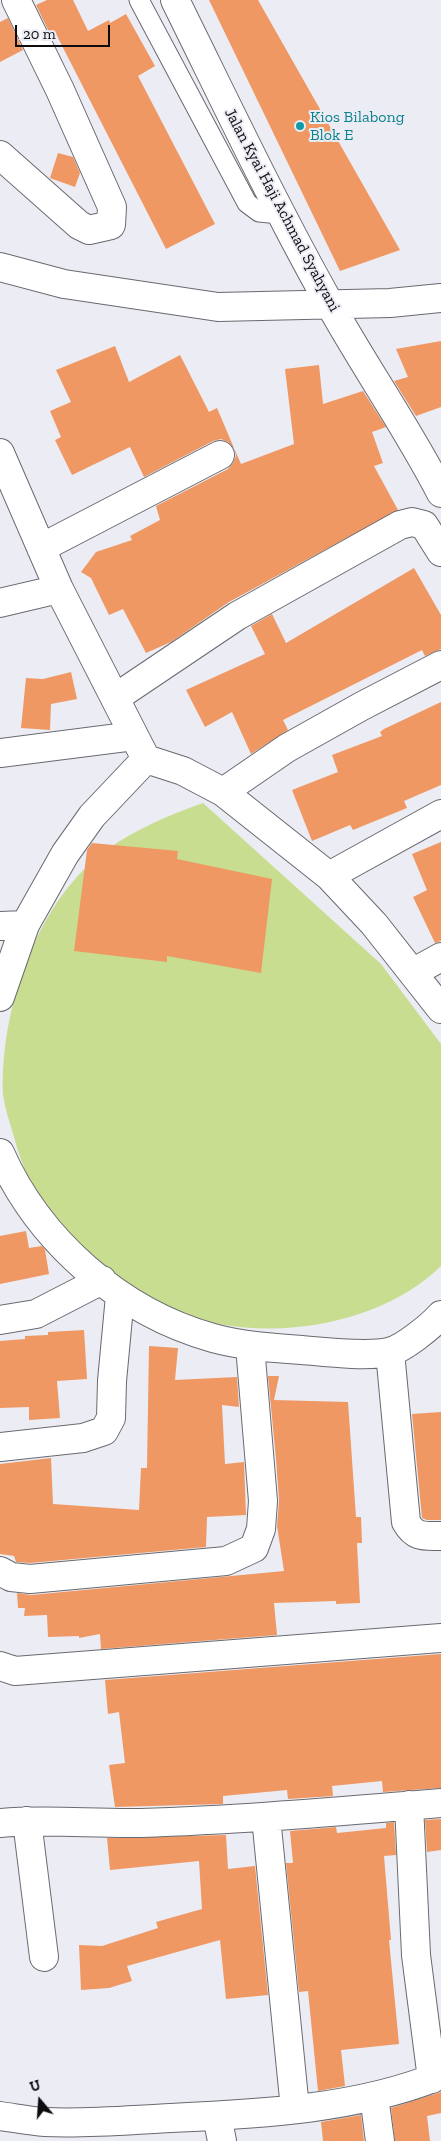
<!DOCTYPE html>
<html>
<head>
<meta charset="utf-8">
<style>
  body { margin:0 }
  #map { position:relative; width:441px; height:2141px; overflow:hidden; background:#ececf4; font-family:"Zilla Slab",serif }
  canvas { display:block }
  .north { position:absolute; left:15px; top:2076px; width:50px; height:50px; -webkit-text-stroke:4px #ececf4; paint-order:stroke; rotate:342deg; font-size:14px; font-weight:700; line-height:20px; text-align:center; color:#0d0d10 }
  .north::after { content:''; display:block; margin:auto; width:18px; height:22px; background:#0d0d10; clip-path:polygon(50% 0,100% 100%,50% 72%,0 100%) }
  .scale { position:absolute; left:15px; top:25px; width:95px; height:22px; box-sizing:border-box; border:2px solid #0d0d10; border-top:0; padding-left:6px; font-size:15px; line-height:18px; white-space:nowrap; color:#0d0d10; -webkit-text-stroke:4px #ececf4; paint-order:stroke }
</style>
</head>
<body>
<div id="map">
<canvas width="441" height="2141"></canvas>
<div class="north">U</div>
<div class="scale">20 m</div>
</div>
<script>
const g = document.querySelector('canvas').getContext('2d');
g.lineJoin = 'round';
function fill(path, color) {
  g.fillStyle = color;
  g.fill(path, 'evenodd');
}
function strokePath(path, color, width, dash) {
  g.strokeStyle = color;
  g.lineWidth = width;
  g.lineCap = dash ? 'butt' : 'round';
  g.setLineDash(dash || []);
  g.stroke(path);
}
function write(font, color, halo, rows, align = 'center') {
  g.font = font + ' "Zilla Slab",serif';
  g.lineWidth = 4;
  g.setLineDash([]);
  g.textBaseline = 'middle';
  g.strokeStyle = halo;
  g.fillStyle = color;
  for (const [text, x, y, turn = 0] of rows) {
    g.save();
    g.translate(x, y);
    g.rotate((+turn || 0) * Math.PI / 180);
    g.textAlign = isNaN(turn) ? turn : align;
    if (halo) g.strokeText(text, 0, 0);
    g.fillText(text, 0, 0);
    g.restore();
  }
}
fill(new Path2D(`
  M 203,803 L 381,964 L 441,1044 L 441,1266 C 403,1303 349,1322 297,1327 C 233,1334 168,1317 114,1281 C 103,1273 93,1261 83,1251 C 73,1241 61,1231 52,1220 C 35,1199 21,1163 14,1137 C 10,1123 5,1109 3,1095 C 0,1009 37,899 108,849 C 137,828 170,815 203,803 Z`), '#c8dd90');
fill(new Path2D(`
  M 47,0 L 73,0 L 88,31 L 109,20 L 110,23 L 126,14 L 155,66 L 138,76 L 215,224 L 166,249 L 56,34 L 51,36 L 36,5 Z
  M 209,0 L 258,0 L 400,250 L 340,271 Z
  M 8,18 L 23,50 L 0,62 L 0,22 Z
  M 58,153 L 73,157 L 80,173 L 75,187 L 50,178 Z
  M 441,341 L 441,407 L 416,416 L 394,381 L 408,377 L 396,349 Z
  M 115,346 L 129,382 L 180,355 L 209,412 L 217,408 L 234,448 L 228,442 L 221,439 L 213,441 L 144,477 L 130,447 L 72,475 L 55,440 L 61,437 L 50,411 L 71,402 L 56,370 Z
  M 319,365 L 323,404 L 363,391 L 386,427 L 372,432 L 383,463 L 374,466 L 398,510 L 229,602 L 171,642 L 146,653 L 123,609 L 109,615 L 91,578 L 81,572 L 96,552 L 132,540 L 130,536 L 160,520 L 156,506 L 228,469 L 233,463 L 236,456 L 234,448 L 241,464 L 294,444 L 285,369 Z
  M 414,568 L 441,615 L 441,649 L 425,656 L 422,650 L 283,720 L 288,730 L 251,754 L 232,712 L 205,727 L 186,690 L 265,654 L 251,626 L 272,614 L 286,643 Z
  M 71,672 L 77,699 L 51,704 L 50,730 L 21,728 L 26,678 L 43,679 Z
  M 441,702 L 441,785 L 404,801 L 407,808 L 353,830 L 350,825 L 312,841 L 292,790 L 338,772 L 332,755 L 382,736 L 380,732 L 384,729 Z
  M 441,842 L 441,941 L 435,943 L 413,897 L 427,890 L 412,854 Z
  M 92,843 L 178,851 L 177,859 L 272,879 L 261,973 L 167,956 L 167,962 L 74,951 L 87,850 Z
  M 26,1231 L 29,1248 L 42,1246 L 45,1250 L 49,1274 L 0,1284 L 0,1236 Z
  M 84,1330 L 87,1379 L 57,1381 L 60,1418 L 29,1420 L 29,1407 L 0,1408 L 0,1341 L 25,1339 L 25,1336 L 48,1335 L 48,1332 Z
  M 149,1346 L 178,1348 L 175,1380 L 237,1377 L 239,1407 L 222,1405 L 225,1464 L 244,1462 L 246,1515 L 207,1517 L 206,1547 L 30,1563 L 16,1562 L 14,1556 L 0,1554 L 0,1464 L 51,1458 L 53,1504 L 139,1510 L 141,1468 L 147,1468 Z
  M 268,1376 L 279,1376 L 274,1400 L 348,1402 L 356,1517 L 361,1517 L 362,1543 L 357,1543 L 360,1603 L 336,1604 L 336,1601 L 274,1603 L 277,1635 L 101,1649 L 100,1634 L 79,1638 L 79,1636 L 48,1637 L 47,1615 L 24,1616 L 25,1608 L 18,1608 L 17,1593 L 31,1595 L 284,1571 L 277,1526 L 279,1500 L 276,1459 Z
  M 441,1412 L 441,1520 L 427,1520 L 422,1518 L 412,1414 Z
  M 441,1654 L 441,1788 L 383,1792 L 382,1781 L 332,1786 L 333,1796 L 288,1799 L 287,1790 L 223,1796 L 223,1804 L 115,1807 L 109,1765 L 125,1763 L 119,1712 L 108,1714 L 105,1680 Z
  M 441,1819 L 441,1850 L 427,1852 L 425,1820 Z
  M 394,1822 L 396,1855 L 384,1856 L 391,1940 L 389,1940 L 399,2044 L 341,2050 L 345,2086 L 318,2091 L 308,1991 L 299,1992 L 286,1863 L 293,1863 L 290,1831 L 336,1827 L 337,1833 L 386,1828 L 386,1823 Z
  M 226,1835 L 228,1869 L 255,1866 L 268,1995 L 226,1999 L 220,1940 L 127,1966 L 132,1981 L 109,1988 L 81,1990 L 79,1945 L 102,1946 L 158,1928 L 156,1922 L 202,1909 L 199,1861 L 110,1870 L 107,1838 Z
  M 441,2092 L 441,2113 L 427,2116 L 430,2141 L 395,2141 L 391,2108 Z
  M 361,2115 L 364,2141 L 323,2141 L 321,2122 Z`), '#ef9863');
const lane = new Path2D(`
  M 139,0 L 247,203 L 259,212 L 280,214`);
const street = new Path2D(`
  M 175,0 C 225,101 273,203 328,301 C 364,366 407,427 441,493
  M 0,155 L 79,225 L 89,230 L 111,225 L 112,207 L 60,90 L 16,0
  M 0,267 L 64,284 L 218,307 L 390,303 L 441,298
  M 0,453 L 59,589 L 146,759 L 183,771 L 223,792 L 329,876 L 374,924 L 441,1009
  M 41,548 L 220,455
  M 0,603 L 59,589
  M 115,698 L 237,616 L 400,525 L 412,522 L 424,525 L 441,552
  M 0,753 L 134,736
  M 223,792 L 287,748 L 362,706 L 441,665
  M 329,876 L 441,814
  M 0,926 L 25,925
  M 414,972 L 441,957
  M 0,997 L 25,925 L 65,854 L 92,816 L 146,759
  M 0,1153 C 39,1241 120,1312 213,1338 C 242,1346 272,1348 302,1350 C 325,1352 367,1357 389,1352 C 403,1349 431,1326 441,1315
  M 0,1320 L 36,1314 L 102,1280
  M 390,1352 L 406,1522 C 415,1538 424,1536 441,1536
  M 0,1447 L 83,1438 L 104,1431 L 111,1418 L 112,1381 L 120,1296
  M 0,1571 L 11,1577 L 30,1579 L 226,1561 L 254,1548 L 261,1529 L 263,1501 L 250,1346
  M 0,1666 L 15,1671 L 441,1638
  M 409,1805 L 416,1955 L 432,2079
  M 266,1817 L 295,2109
  M 27,1821 L 44,1957
  M 0,1823 C 47,1819 94,1824 141,1823 C 241,1820 341,1811 441,1803
  M 374,2096 L 380,2141
  M 0,2116 C 15,2118 30,2121 45,2122 C 87,2124 129,2120 171,2118 C 259,2114 359,2109 441,2075
  M 217,2116 L 222,2141`);
strokePath(lane, '#696a70', 21);
strokePath(street, '#696a70', 30);
strokePath(lane, '#fff', 19);
strokePath(street, '#fff', 28);
for (const [x, y, r, color] of [
  [300,126,5,"#0f9aa8"]
]) {
  const dot = new Path2D();
  dot.arc(x, y, r, 0, 2 * Math.PI);
  g.fillStyle = color;
  g.fill(dot);
  strokePath(dot, '#ececf4', 2);
}
write('16px', '#0d838f', '#ececf4', [
  ["Kios Bilabong",310,117],
  ["Blok E",310,135]
], 'left');
write('16px', '#0d0d10', '#ececf4', [
  ["Jalan Kyai Haji Achmad Syahyani",282,210,62]
]);
</script>
</body>
</html>
